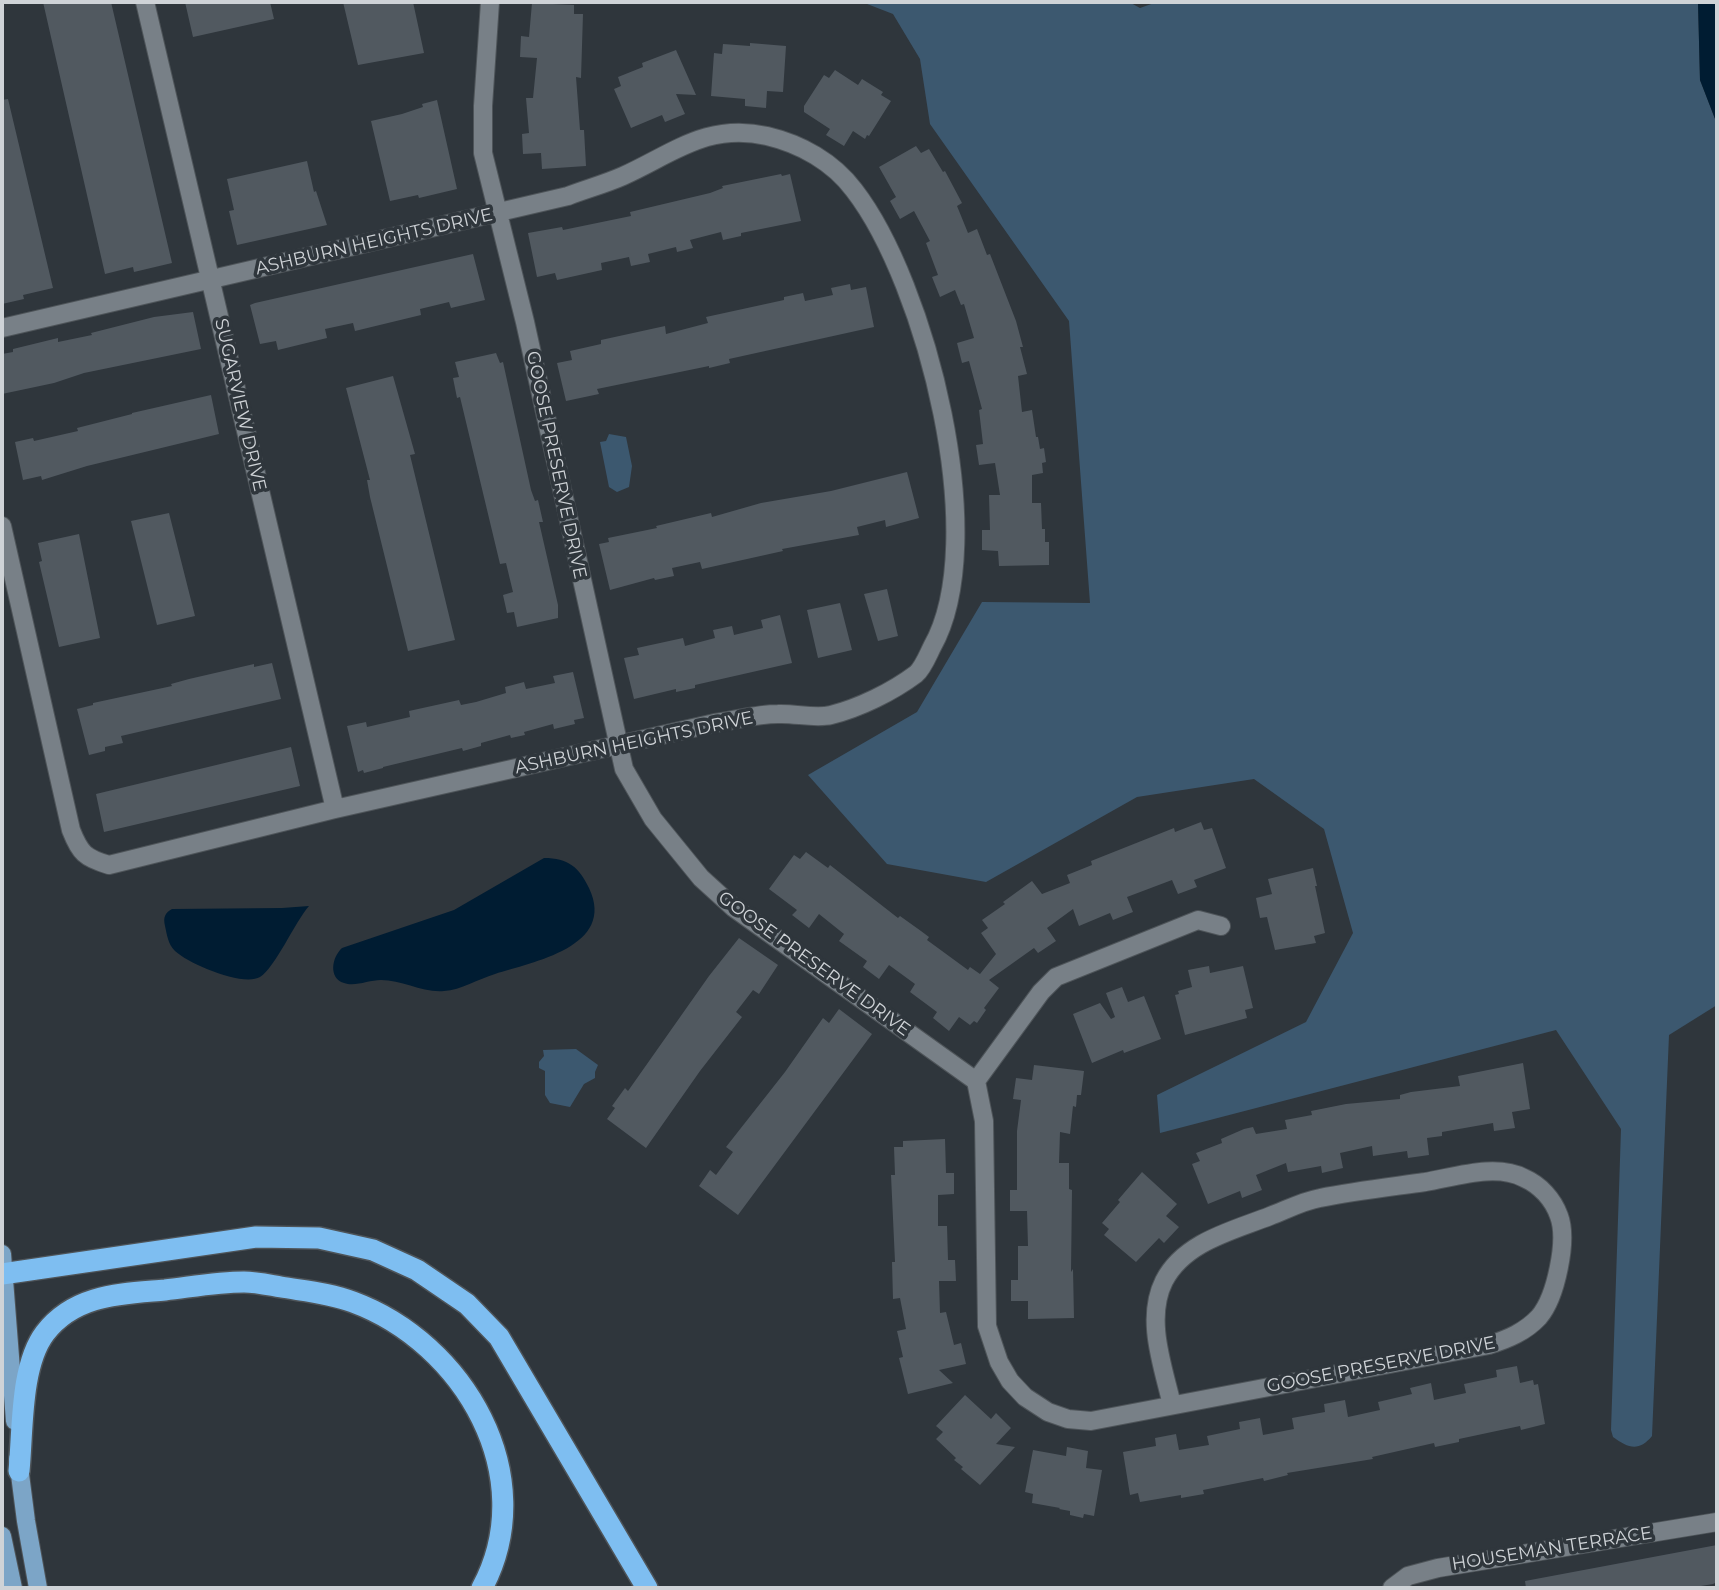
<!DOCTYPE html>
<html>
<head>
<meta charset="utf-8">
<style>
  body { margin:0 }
  #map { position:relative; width:1719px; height:1590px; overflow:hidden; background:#2f363c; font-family:Montserrat,sans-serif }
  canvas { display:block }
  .frame { position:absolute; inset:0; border:4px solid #cfd3d7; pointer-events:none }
</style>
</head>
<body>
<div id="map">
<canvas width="1719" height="1590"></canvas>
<div class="frame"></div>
</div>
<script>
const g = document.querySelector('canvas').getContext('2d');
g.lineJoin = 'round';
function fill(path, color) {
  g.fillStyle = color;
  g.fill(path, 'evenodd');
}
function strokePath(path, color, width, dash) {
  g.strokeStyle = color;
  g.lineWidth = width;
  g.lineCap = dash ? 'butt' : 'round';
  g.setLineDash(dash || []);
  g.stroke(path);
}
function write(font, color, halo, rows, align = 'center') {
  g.font = font + ' Montserrat,sans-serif';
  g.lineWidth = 7;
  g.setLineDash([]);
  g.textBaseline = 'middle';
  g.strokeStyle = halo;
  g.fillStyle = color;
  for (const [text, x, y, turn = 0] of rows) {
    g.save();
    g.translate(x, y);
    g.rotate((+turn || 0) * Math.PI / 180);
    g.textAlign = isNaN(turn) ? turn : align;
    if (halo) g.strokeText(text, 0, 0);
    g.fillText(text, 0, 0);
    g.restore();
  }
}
fill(new Path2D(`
  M 862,2 L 1129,2 L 1140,8 L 1157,2 L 1698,2 L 1700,80 L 1717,124 L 1717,1005 L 1669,1035 L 1652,1436 C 1639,1452 1628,1448 1613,1437 L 1611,1430 L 1621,1129 L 1556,1030 L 1160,1133 L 1157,1095 L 1306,1022 L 1353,933 L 1324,829 L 1254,779 L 1137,797 L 986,882 L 887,864 L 808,775 L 917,712 L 982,602 L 1090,603 L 1069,321 L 930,124 L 920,59 L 893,14 Z
  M 609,434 L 626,437 L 632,466 L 629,487 L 617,492 L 609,487 L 600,442 L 606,441 Z
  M 576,1049 L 598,1065 L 595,1072 L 595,1078 L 584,1084 L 570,1107 L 550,1103 L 545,1095 L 545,1071 L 539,1068 L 539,1062 L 544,1056 L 543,1050 Z`), '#3c586f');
fill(new Path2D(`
  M 1698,2 L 1717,2 L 1717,124 L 1700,80 Z
  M 544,858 C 568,858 579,867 589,888 C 617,947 532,962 495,974 C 478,979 461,990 444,991 C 423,993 402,980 381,980 C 369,980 355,987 344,983 C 328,978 332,957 342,948 L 454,910 Z
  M 309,906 C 295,922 275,968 260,977 C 243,987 189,964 175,951 C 168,944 167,935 165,926 C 163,917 165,913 172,909 L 282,908 Z`), '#001c32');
fill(new Path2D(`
  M 43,2 L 111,2 L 172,263 L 134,272 L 133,267 L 105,274 Z
  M 185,2 L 270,2 L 274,19 L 193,37 Z
  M 343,2 L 413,2 L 424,53 L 358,65 Z
  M 532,3 L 574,5 L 574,14 L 583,14 L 581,78 L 576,77 L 580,130 L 584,130 L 586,166 L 542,169 L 541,153 L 523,154 L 522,134 L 529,133 L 526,98 L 533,98 L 537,58 L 520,57 L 521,36 L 529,37 Z
  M 750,43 L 786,46 L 783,92 L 767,91 L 766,108 L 745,106 L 745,99 L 711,96 L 714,53 L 722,54 L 723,44 L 750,46 Z
  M 676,50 L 696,95 L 676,94 L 685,114 L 665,122 L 662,115 L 631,128 L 614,89 L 621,86 L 618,77 L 643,67 L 642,63 Z
  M 835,70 L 858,85 L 862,79 L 883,92 L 881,95 L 891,101 L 869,136 L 867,135 L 865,139 L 853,131 L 844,146 L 826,135 L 830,129 L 804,112 L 804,106 L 824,75 L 829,78 Z
  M 8,99 L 53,288 L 23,295 L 24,299 L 2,304 L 2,100 Z
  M 437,100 L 457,189 L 419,198 L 418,195 L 390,201 L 371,121 L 402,114 L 423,107 L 422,104 Z
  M 916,146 L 921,153 L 929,149 L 943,172 L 945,171 L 962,203 L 957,206 L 968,233 L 977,229 L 987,255 L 990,254 L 1016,321 L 1023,347 L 1020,347 L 1027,374 L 1018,376 L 1022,412 L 1032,410 L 1036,437 L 1038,437 L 1040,449 L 1044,448 L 1046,462 L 1042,463 L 1043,473 L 1032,475 L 1032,503 L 1041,503 L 1042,529 L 1045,529 L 1045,542 L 1049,542 L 1049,565 L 999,566 L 998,551 L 982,550 L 982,530 L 990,530 L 989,495 L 1000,495 L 995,463 L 979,465 L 976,445 L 983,444 L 979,410 L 982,409 L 969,361 L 962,363 L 957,343 L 974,338 L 964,304 L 961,305 L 955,290 L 940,297 L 932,277 L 938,275 L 926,243 L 930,241 L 914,211 L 900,219 L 890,201 L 896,197 L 879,167 Z
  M 307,161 L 314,192 L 316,191 L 327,225 L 237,245 L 229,211 L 234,210 L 227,179 Z
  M 781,174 L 782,176 L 790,174 L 801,221 L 741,233 L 741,236 L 723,240 L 721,232 L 690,240 L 693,248 L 677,252 L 676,247 L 648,254 L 650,262 L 631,266 L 629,257 L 601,263 L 602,270 L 557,280 L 555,273 L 537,277 L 528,233 L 562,227 L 563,230 L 631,216 L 630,212 L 710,193 L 723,188 L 722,186 Z
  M 473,254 L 485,300 L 451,308 L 449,302 L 420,309 L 421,315 L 355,331 L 353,323 L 325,329 L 327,338 L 278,350 L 276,341 L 260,344 L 250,305 L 255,303 Z
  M 850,284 L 851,290 L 866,287 L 874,327 L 729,359 L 730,363 L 709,368 L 709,366 L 597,389 L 599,394 L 566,401 L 557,363 L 572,360 L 570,351 L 601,344 L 601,340 L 665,326 L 666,334 L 708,323 L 706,317 L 784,300 L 784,297 L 803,293 L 805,301 L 833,295 L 831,288 Z
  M 193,312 L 201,349 L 84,373 L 54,383 L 2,394 L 2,354 L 13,352 L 13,349 L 58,338 L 58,342 L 92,335 L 91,333 L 154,317 Z
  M 496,353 L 500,363 L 503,362 L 531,490 L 535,501 L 538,500 L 543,522 L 539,522 L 558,605 L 558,618 L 517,627 L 514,612 L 507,613 L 503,595 L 513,592 L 506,563 L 500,564 L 460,397 L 457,398 L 453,378 L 459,377 L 455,362 Z
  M 393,376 L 415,454 L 410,455 L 455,640 L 408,651 L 370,497 L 367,480 L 370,480 L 346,388 Z
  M 211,395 L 219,434 L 87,466 L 42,480 L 41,476 L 23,480 L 15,442 L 33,438 L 34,441 L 78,431 L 77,428 L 132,414 L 132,413 Z
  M 907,472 L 919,518 L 886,527 L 885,520 L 857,527 L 859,535 L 782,549 L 783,551 L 702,569 L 700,562 L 672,568 L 674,576 L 655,580 L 654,578 L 610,590 L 599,544 L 609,542 L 608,538 L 657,528 L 656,526 L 711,513 L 712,517 L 761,503 L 831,491 Z
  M 169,513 L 195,616 L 157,625 L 131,521 Z
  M 79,534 L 100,638 L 59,647 L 39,562 L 42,561 L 38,543 Z
  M 887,589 L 898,636 L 878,641 L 864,594 Z
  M 840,603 L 852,650 L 818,658 L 807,610 Z
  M 780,615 L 792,663 L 695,685 L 695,688 L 676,692 L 676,689 L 634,699 L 624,658 L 639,655 L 637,648 L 683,638 L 685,646 L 715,638 L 713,630 L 732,626 L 734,635 L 763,628 L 761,620 Z
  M 272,663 L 281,699 L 121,736 L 123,743 L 105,747 L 105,751 L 89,755 L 77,709 L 93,705 L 93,703 L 172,686 L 171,684 L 189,679 L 254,664 L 254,667 Z
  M 573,672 L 584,718 L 574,720 L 575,724 L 554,729 L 553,724 L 524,732 L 525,735 L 511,738 L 510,735 L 481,743 L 481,746 L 463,751 L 462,748 L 383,767 L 383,768 L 364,773 L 363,770 L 358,772 L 347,726 L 366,722 L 367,727 L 410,717 L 409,711 L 459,700 L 461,705 L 476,702 L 506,693 L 505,687 L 524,682 L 526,689 L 555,683 L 553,676 Z
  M 291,747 L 300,786 L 104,832 L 96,794 Z
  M 1201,822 L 1204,830 L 1212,828 L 1226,868 L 1194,880 L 1197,887 L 1178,894 L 1172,880 L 1127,897 L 1133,912 L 1113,920 L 1110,913 L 1079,926 L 1073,909 L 1047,928 L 1056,941 L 1038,953 L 1034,948 L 989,980 L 999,988 L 984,1008 L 986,1010 L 977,1023 L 974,1021 L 970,1025 L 959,1017 L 949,1031 L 933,1018 L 937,1012 L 910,992 L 915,984 L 889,965 L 879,979 L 863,967 L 867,961 L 839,941 L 844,934 L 819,914 L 809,928 L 792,915 L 797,910 L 769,889 L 794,855 L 800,859 L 806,852 L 828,868 L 830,865 L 898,918 L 900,916 L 921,931 L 929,937 L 927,940 L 968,970 L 970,967 L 980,974 L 996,954 L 981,933 L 988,928 L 982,920 L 1005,904 L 1003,902 L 1032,881 L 1042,894 L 1070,883 L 1067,875 L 1092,865 L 1091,861 L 1174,828 L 1175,832 Z
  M 1313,868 L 1317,886 L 1315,886 L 1325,933 L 1314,936 L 1316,943 L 1275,950 L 1267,917 L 1260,918 L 1256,898 L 1272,894 L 1268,879 Z
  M 739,938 L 778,965 L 759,994 L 753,990 L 736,1012 L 742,1017 L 700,1071 L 646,1148 L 607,1119 L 615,1108 L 612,1106 L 625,1088 L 628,1091 L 709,976 Z
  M 1209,966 L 1210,973 L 1243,966 L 1253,1008 L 1245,1010 L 1247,1018 L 1185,1035 L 1175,995 L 1179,994 L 1178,991 L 1192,987 L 1188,970 Z
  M 1122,987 L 1128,1002 L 1144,996 L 1161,1039 L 1124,1053 L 1123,1050 L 1092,1063 L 1073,1014 L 1100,1003 L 1111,1019 L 1115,1017 L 1106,993 Z
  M 839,1009 L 872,1034 L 738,1215 L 699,1186 L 710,1170 L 716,1175 L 733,1152 L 726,1147 L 785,1072 L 823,1018 L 829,1023 Z
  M 1523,1063 L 1530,1109 L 1512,1112 L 1515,1128 L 1494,1131 L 1493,1123 L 1442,1132 L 1442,1136 L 1427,1138 L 1429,1155 L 1408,1158 L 1407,1151 L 1373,1156 L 1372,1146 L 1340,1153 L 1343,1168 L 1322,1173 L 1321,1166 L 1288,1172 L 1286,1163 L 1256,1175 L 1262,1190 L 1242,1198 L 1240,1191 L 1208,1204 L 1192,1164 L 1200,1161 L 1196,1153 L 1222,1143 L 1221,1139 L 1244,1129 L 1253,1127 L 1256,1134 L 1287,1129 L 1285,1120 L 1312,1115 L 1311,1111 L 1346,1104 L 1400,1099 L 1400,1095 L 1411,1092 L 1460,1086 L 1458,1076 Z
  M 1034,1065 L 1084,1071 L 1081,1095 L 1077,1095 L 1076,1107 L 1073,1106 L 1070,1134 L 1060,1132 L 1059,1163 L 1069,1163 L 1069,1189 L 1072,1190 L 1071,1272 L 1073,1269 L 1074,1318 L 1028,1319 L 1028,1301 L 1011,1301 L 1011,1280 L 1018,1280 L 1018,1246 L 1028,1246 L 1027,1211 L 1010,1211 L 1010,1190 L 1017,1190 L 1017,1131 L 1021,1100 L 1013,1099 L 1016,1078 L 1032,1080 Z
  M 945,1139 L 946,1173 L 954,1173 L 954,1194 L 938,1195 L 938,1226 L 947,1226 L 948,1260 L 955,1260 L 956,1281 L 939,1281 L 940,1313 L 946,1312 L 954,1345 L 961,1343 L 966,1364 L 939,1370 L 953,1383 L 908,1394 L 899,1358 L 903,1357 L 897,1331 L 906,1329 L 900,1298 L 893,1299 L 892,1262 L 895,1262 L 891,1175 L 895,1175 L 894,1147 L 903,1147 L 903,1141 Z
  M 1142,1172 L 1177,1204 L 1166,1216 L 1179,1227 L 1164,1243 L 1159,1238 L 1136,1262 L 1104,1235 L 1109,1229 L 1102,1223 L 1120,1202 L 1118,1200 Z
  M 1517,1366 L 1520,1383 L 1533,1380 L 1534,1385 L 1538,1384 L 1545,1424 L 1521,1430 L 1520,1426 L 1459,1439 L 1459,1442 L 1435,1447 L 1434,1443 L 1372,1457 L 1373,1459 L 1287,1473 L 1288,1475 L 1264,1481 L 1263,1478 L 1203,1490 L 1204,1494 L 1181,1498 L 1181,1495 L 1140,1502 L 1138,1493 L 1130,1495 L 1123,1452 L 1156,1446 L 1155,1438 L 1176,1434 L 1179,1450 L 1209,1445 L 1207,1436 L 1240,1429 L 1239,1422 L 1260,1418 L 1263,1435 L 1294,1429 L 1292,1418 L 1325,1412 L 1324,1404 L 1345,1400 L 1348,1417 L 1380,1410 L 1378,1402 L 1412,1394 L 1410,1388 L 1431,1383 L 1434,1400 L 1466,1393 L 1464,1384 L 1497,1377 L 1496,1370 Z
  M 965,1395 L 991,1419 L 996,1413 L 1011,1428 L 996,1444 L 1015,1447 L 980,1485 L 961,1469 L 963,1467 L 954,1460 L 956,1458 L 936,1439 L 943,1432 L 936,1426 Z
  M 1067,1447 L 1088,1451 L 1086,1468 L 1102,1470 L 1094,1516 L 1084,1514 L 1083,1518 L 1070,1515 L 1070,1511 L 1059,1509 L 1060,1508 L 1032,1503 L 1033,1494 L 1025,1492 L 1033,1450 L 1066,1456 Z
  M 1717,1545 L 1717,1582 L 1713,1584 L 1689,1588 L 1526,1588 L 1525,1581 Z`), '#515960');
const minor = new Path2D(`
  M 145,2 L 335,809
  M 490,2 L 483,106 L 483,153 L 525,322 L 624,769 L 653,819 L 701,878 L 734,908 L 976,1081 L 984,1121 L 987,1326 L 999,1362 L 1010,1381 L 1025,1397 L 1048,1412 L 1068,1419 L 1091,1421 L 1489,1345 C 1508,1339 1525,1332 1539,1317 C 1556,1297 1568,1240 1559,1216 C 1553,1199 1540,1185 1524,1178 C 1496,1163 1455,1177 1425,1182 C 1390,1187 1355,1191 1320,1198 C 1303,1201 1286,1210 1270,1216 C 1232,1231 1184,1242 1164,1281 C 1145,1319 1163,1366 1172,1405
  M 2,328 L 568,196 C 586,189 605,184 623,176 C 672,154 708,122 767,136 C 801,144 833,162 854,190 C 926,283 992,541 932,647 C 928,655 923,668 916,674 C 892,692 859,708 831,715 C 815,719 795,713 778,714 C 757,714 736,720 715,723 L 335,809 L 109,865 C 85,858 80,853 71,830 L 2,526
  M 976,1081 L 1041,992 L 1056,977 L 1198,920 L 1221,926
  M 1392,1588 L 1408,1576 L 1438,1568 L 1717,1522`);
const major = new Path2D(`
  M 2,1254 L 15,1421
  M 18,1459 L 26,1521 L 38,1588
  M 2,1536 L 13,1588`);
const highway = new Path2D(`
  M 2,1274 L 256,1237 L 319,1238 L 373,1250 L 417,1270 L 467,1304 L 499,1337 L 647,1588
  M 19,1471 C 23,1431 20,1366 45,1333 C 75,1294 121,1294 165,1290 C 191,1287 218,1282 244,1282 C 256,1282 269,1285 281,1287 C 305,1291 330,1293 353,1302 C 464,1343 542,1476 482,1588`);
strokePath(minor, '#4e5459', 20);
strokePath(major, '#4e5459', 20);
strokePath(highway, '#4e5459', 24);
strokePath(minor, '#788087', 18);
strokePath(major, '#7ca5c7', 18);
strokePath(highway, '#7ebef1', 21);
write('18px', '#cfd3d7', '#2f363c', [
  ["ASHBURN HEIGHTS DRIVE",374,242,-13],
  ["SUGARVIEW DRIVE",240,405,77],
  ["GOOSE PRESERVE DRIVE",556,465,78],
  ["ASHBURN HEIGHTS DRIVE",634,743,-12],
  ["GOOSE PRESERVE DRIVE",814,964,36],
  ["GOOSE PRESERVE DRIVE",1381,1365,-11],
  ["HOUSEMAN TERRACE",1552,1549,-9]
]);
</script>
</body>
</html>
